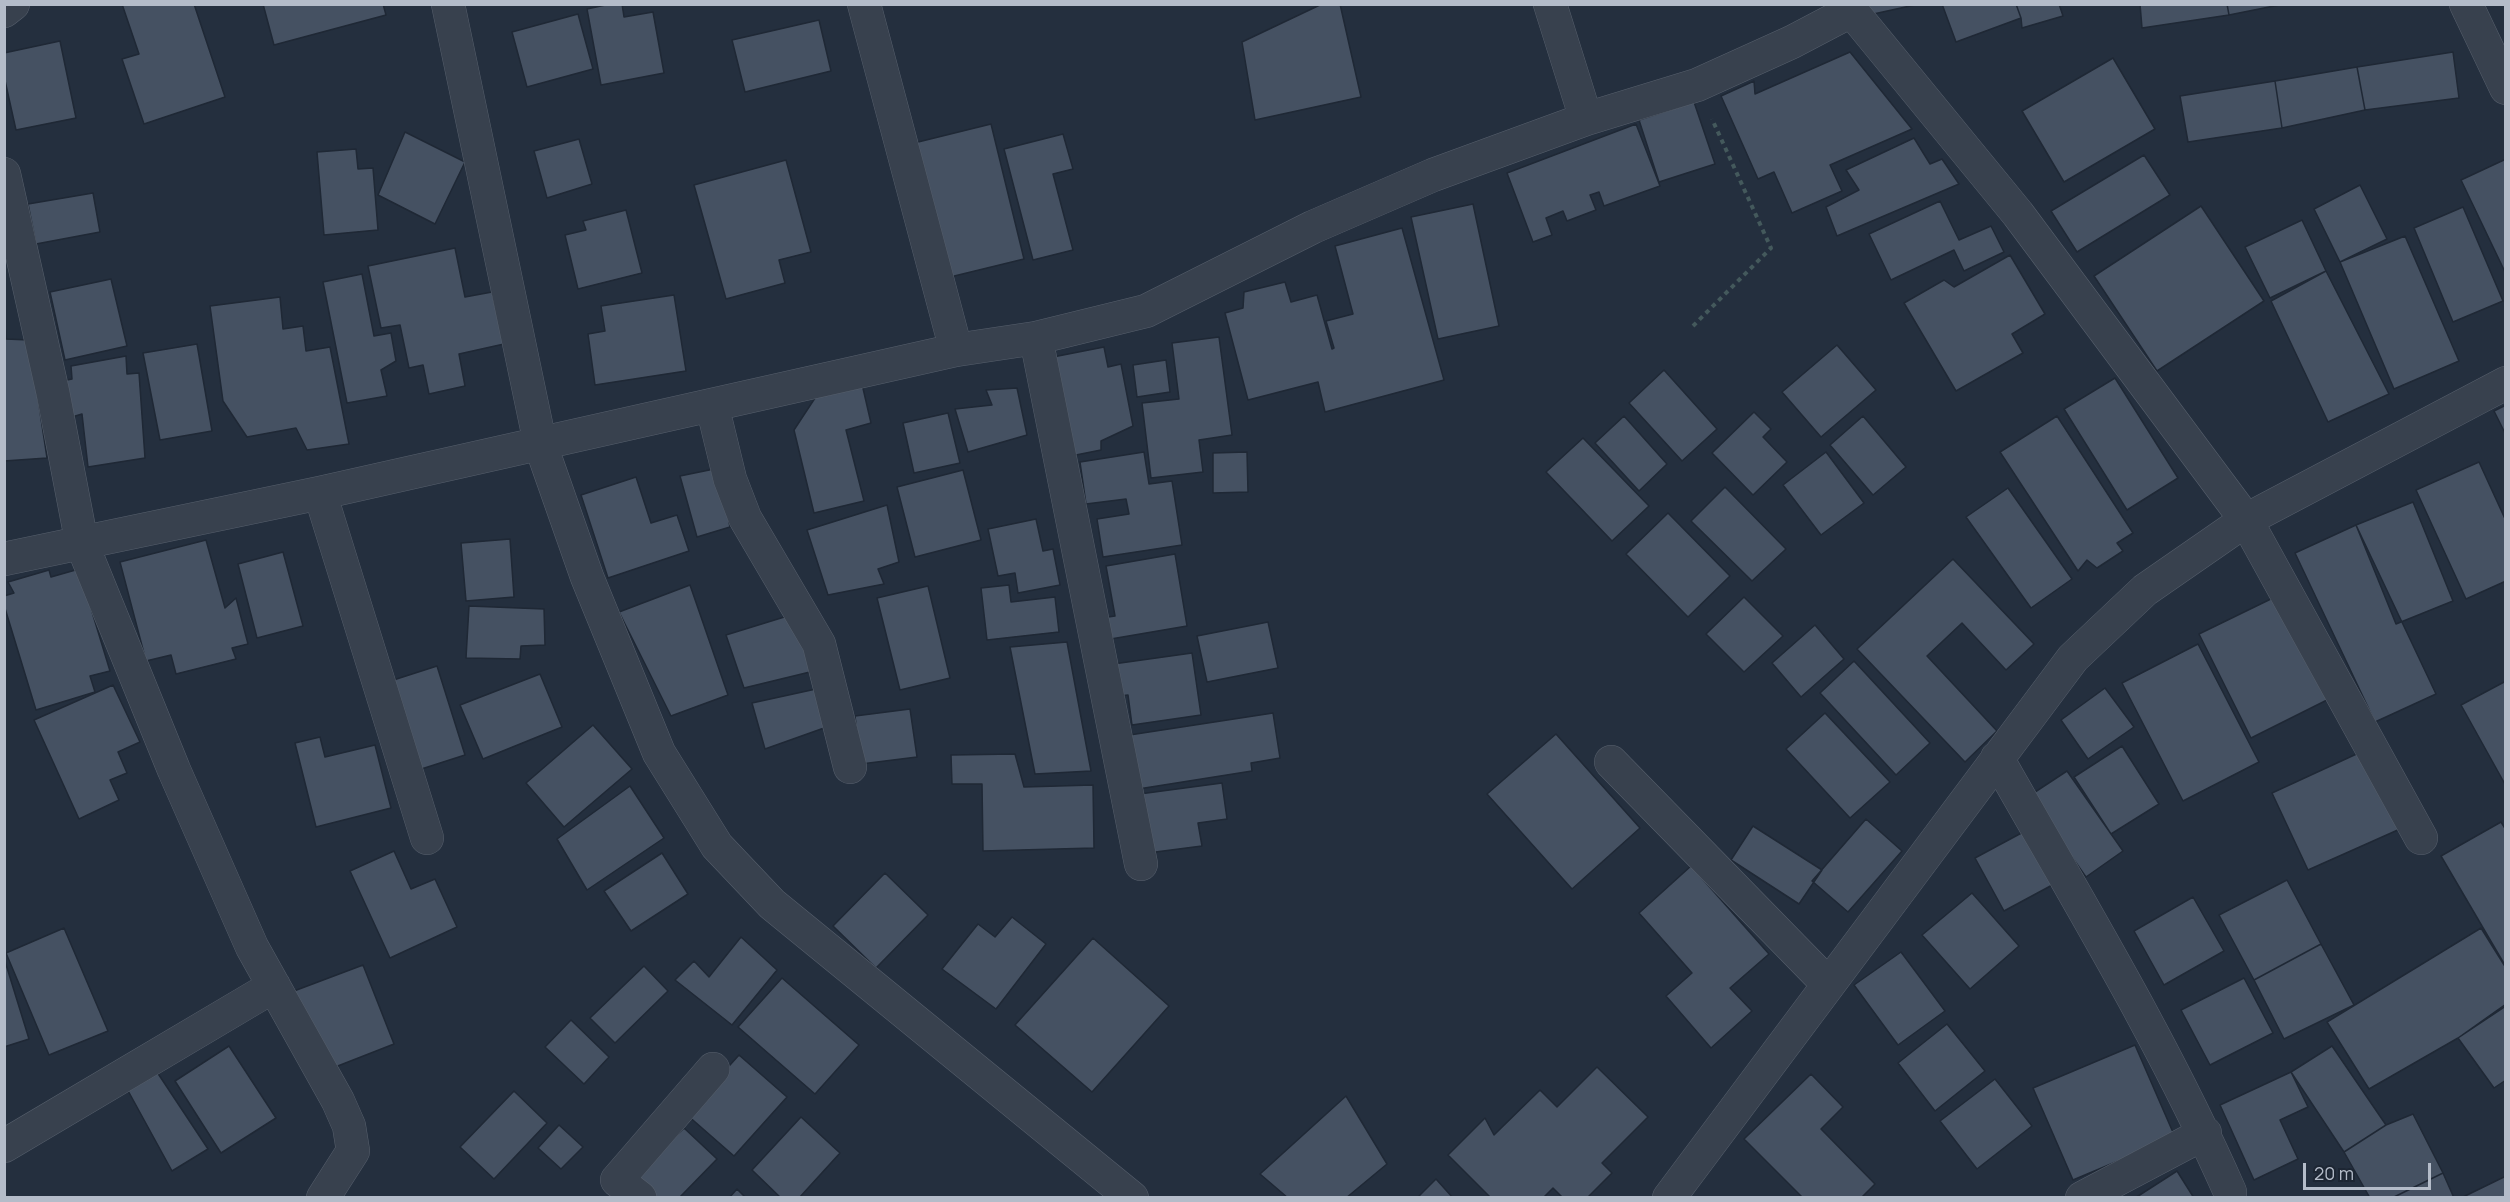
<!DOCTYPE html>
<html>
<head>
<meta charset="utf-8">
<style>
  body { margin:0 }
  #map { position:relative; width:2510px; height:1202px; overflow:hidden; background:#242f3e; font-family:Manrope,sans-serif }
  canvas { display:block }
  .frame { position:absolute; inset:0; border:6px solid #b4bcc9; pointer-events:none }
  .scale { position:absolute; left:2303px; top:1163px; width:128px; height:27px; box-sizing:border-box; border:3px solid #b4bcc9; border-top:0; padding-left:8px; font-size:18px; line-height:21px; white-space:nowrap; color:#b4bcc9; -webkit-text-stroke:4px #1d2633; paint-order:stroke }
</style>
</head>
<body>
<div id="map">
<canvas width="2510" height="1202"></canvas>
<div class="frame"></div>
<div class="scale">20 m</div>
</div>
<script>
const g = document.querySelector('canvas').getContext('2d');
g.lineJoin = 'round';
function fill(path, color) {
  g.fillStyle = color;
  g.fill(path, 'evenodd');
}
function strokePath(path, color, width, dash) {
  g.strokeStyle = color;
  g.lineWidth = width;
  g.lineCap = dash ? 'butt' : 'round';
  g.setLineDash(dash || []);
  g.stroke(path);
}
const building = new Path2D(`
  M 122,4 L 194,4 L 225,97 L 144,124 L 122,59 L 139,54 Z
  M 263,4 L 383,4 L 386,15 L 274,45 Z
  M 610,4 L 622,4 L 624,17 L 653,12 L 664,73 L 601,85 L 587,9 Z
  M 1322,4 L 1340,4 L 1361,97 L 1255,120 L 1242,42 Z
  M 1866,4 L 1919,4 L 1869,15 Z
  M 1942,4 L 2016,4 L 2021,18 L 1956,42 Z
  M 2016,4 L 2059,4 L 2063,16 L 2022,28 L 2021,18 Z
  M 2140,4 L 2227,4 L 2229,15 L 2142,28 Z
  M 2227,4 L 2284,4 L 2229,15 Z
  M 578,14 L 593,69 L 527,87 L 512,32 Z
  M 819,20 L 831,71 L 745,92 L 732,40 Z
  M 60,41 L 76,118 L 16,130 L 4,76 L 4,53 Z
  M 1850,52 L 1912,129 L 1830,165 L 1842,191 L 1792,213 L 1774,172 L 1758,179 L 1721,96 L 1754,81 L 1755,94 Z
  M 2453,52 L 2459,98 L 2365,110 L 2357,67 Z
  M 2113,58 L 2155,129 L 2064,182 L 2022,111 Z
  M 2357,67 L 2365,110 L 2282,128 L 2275,81 Z
  M 2275,81 L 2282,128 L 2188,142 L 2180,96 Z
  M 1694,102 L 1715,164 L 1659,182 L 1639,120 Z
  M 991,124 L 1024,259 L 942,279 L 910,144 Z
  M 1636,124 L 1660,186 L 1604,206 L 1599,192 L 1590,195 L 1596,210 L 1567,221 L 1563,211 L 1546,218 L 1552,235 L 1533,242 L 1507,173 Z
  M 405,132 L 465,162 L 435,224 L 378,195 Z
  M 1063,134 L 1073,169 L 1053,174 L 1073,250 L 1033,260 L 1004,149 Z
  M 1914,138 L 1930,164 L 1942,159 L 1959,184 L 1837,236 L 1826,207 L 1859,190 L 1846,170 Z
  M 579,139 L 592,184 L 547,198 L 534,151 Z
  M 356,149 L 358,169 L 373,168 L 378,230 L 324,235 L 317,152 Z
  M 2144,155 L 2170,195 L 2077,252 L 2051,211 Z
  M 2506,159 L 2506,274 L 2461,180 Z
  M 786,160 L 811,252 L 779,260 L 785,283 L 726,299 L 694,185 Z
  M 2360,185 L 2387,239 L 2340,262 L 2314,209 Z
  M 93,193 L 100,232 L 36,244 L 28,204 Z
  M 1940,201 L 1959,240 L 1991,226 L 2004,252 L 1964,271 L 1954,250 L 1891,280 L 1869,234 Z
  M 1473,204 L 1499,326 L 1438,339 L 1411,217 Z
  M 2201,206 L 2264,301 L 2157,371 L 2094,276 Z
  M 2463,207 L 2503,301 L 2453,322 L 2414,228 Z
  M 626,210 L 642,273 L 578,289 L 565,235 L 586,230 L 583,221 Z
  M 2302,220 L 2326,271 L 2270,298 L 2245,247 Z
  M 1402,228 L 1444,380 L 1325,412 L 1318,382 L 1248,400 L 1225,313 L 1243,308 L 1244,292 L 1285,282 L 1291,302 L 1317,295 L 1332,349 L 1334,348 L 1326,321 L 1353,314 L 1335,246 Z
  M 2405,236 L 2459,361 L 2394,389 L 2340,262 Z
  M 455,248 L 465,297 L 492,292 L 504,344 L 459,354 L 465,386 L 429,394 L 423,365 L 409,368 L 400,325 L 381,328 L 368,266 Z
  M 2010,255 L 2045,314 L 2012,334 L 2023,353 L 1956,391 L 1904,303 L 1944,280 L 1954,287 Z
  M 2326,271 L 2389,394 L 2328,422 L 2271,301 Z
  M 362,274 L 374,336 L 391,333 L 396,361 L 381,370 L 387,396 L 347,403 L 323,282 Z
  M 111,279 L 127,346 L 65,360 L 50,292 Z
  M 674,295 L 686,371 L 595,385 L 588,334 L 605,331 L 601,306 Z
  M 280,297 L 283,329 L 303,326 L 306,351 L 330,347 L 349,444 L 307,450 L 296,428 L 247,437 L 223,401 L 210,306 Z
  M 4,312 L 6,339 L 29,340 L 47,458 L 4,461 Z
  M 1219,337 L 1232,435 L 1199,440 L 1203,472 L 1151,478 L 1142,403 L 1179,399 L 1172,343 Z
  M 197,344 L 212,431 L 160,440 L 143,353 Z
  M 1837,345 L 1876,390 L 1821,437 L 1782,392 Z
  M 1104,347 L 1108,367 L 1121,364 L 1133,426 L 1101,441 L 1101,450 L 1061,458 L 1053,357 Z
  M 126,356 L 127,374 L 139,373 L 145,458 L 88,467 L 82,414 L 62,420 L 57,382 L 72,379 L 71,366 Z
  M 1166,360 L 1170,392 L 1137,397 L 1133,365 Z
  M 1664,370 L 1717,429 L 1682,461 L 1629,403 Z
  M 2115,378 L 2178,478 L 2127,510 L 2064,409 Z
  M 862,384 L 871,423 L 846,430 L 864,501 L 814,513 L 794,430 L 817,395 Z
  M 1017,388 L 1027,435 L 968,452 L 955,409 L 992,405 L 986,390 Z
  M 2506,405 L 2506,435 L 2494,411 Z
  M 1754,412 L 1771,429 L 1763,437 L 1787,462 L 1753,495 L 1712,453 Z
  M 948,413 L 960,463 L 914,473 L 903,423 Z
  M 1624,416 L 1667,464 L 1639,491 L 1595,443 Z
  M 1863,416 L 1906,467 L 1873,495 L 1830,445 Z
  M 2057,416 L 2133,533 L 2117,543 L 2123,551 L 2097,568 L 2087,560 L 2078,571 L 2000,452 Z
  M 1583,438 L 1649,506 L 1612,541 L 1546,472 Z
  M 1144,452 L 1149,484 L 1172,481 L 1182,545 L 1103,557 L 1097,519 L 1129,514 L 1126,499 L 1086,504 L 1080,462 Z
  M 1247,452 L 1248,492 L 1213,493 L 1213,453 Z
  M 1826,452 L 1864,503 L 1821,535 L 1783,485 Z
  M 2479,462 L 2506,521 L 2506,581 L 2466,599 L 2416,490 Z
  M 719,468 L 730,527 L 697,537 L 680,476 Z
  M 963,470 L 981,540 L 915,557 L 897,487 Z
  M 636,477 L 651,523 L 677,515 L 689,551 L 608,578 L 581,495 Z
  M 1725,487 L 1786,549 L 1752,581 L 1691,521 Z
  M 2008,488 L 2072,579 L 2031,608 L 1966,517 Z
  M 2413,502 L 2453,601 L 2396,624 L 2356,525 Z
  M 887,505 L 899,562 L 878,569 L 884,584 L 828,595 L 807,530 Z
  M 1668,513 L 1730,576 L 1688,617 L 1626,554 Z
  M 1036,519 L 1043,551 L 1053,549 L 1060,585 L 1018,593 L 1015,573 L 998,576 L 988,529 Z
  M 2356,525 L 2436,694 L 2375,722 L 2295,553 Z
  M 510,539 L 514,597 L 466,601 L 461,543 Z
  M 206,540 L 225,608 L 236,598 L 248,644 L 232,648 L 236,659 L 176,674 L 171,655 L 146,661 L 120,562 Z
  M 283,552 L 303,626 L 257,638 L 238,564 Z
  M 1175,554 L 1187,626 L 1105,640 L 1101,618 L 1115,616 L 1106,566 Z
  M 1953,559 L 2034,644 L 2006,670 L 1962,623 L 1927,656 L 1997,731 L 1965,762 L 1857,649 Z
  M 79,569 L 110,671 L 90,676 L 95,692 L 36,710 L 4,605 L 4,596 L 14,593 L 8,582 L 49,570 L 51,577 Z
  M 690,585 L 728,695 L 671,716 L 619,612 Z
  M 1009,585 L 1011,602 L 1055,597 L 1059,632 L 987,640 L 981,588 Z
  M 928,586 L 950,678 L 900,690 L 877,598 Z
  M 2277,596 L 2329,699 L 2251,738 L 2199,634 Z
  M 1744,597 L 1783,636 L 1744,672 L 1706,634 Z
  M 469,606 L 544,609 L 545,645 L 521,646 L 520,659 L 466,658 Z
  M 794,614 L 814,671 L 744,688 L 726,635 Z
  M 1268,622 L 1278,668 L 1207,682 L 1197,636 Z
  M 1815,625 L 1844,659 L 1801,697 L 1772,663 Z
  M 1067,642 L 1091,771 L 1035,774 L 1010,647 Z
  M 2198,644 L 2259,762 L 2183,801 L 2122,683 Z
  M 1192,653 L 1201,715 L 1132,725 L 1128,695 L 1111,697 L 1106,665 Z
  M 1854,661 L 1930,743 L 1896,775 L 1820,693 Z
  M 437,666 L 465,755 L 409,773 L 381,684 Z
  M 540,674 L 562,727 L 483,759 L 460,705 Z
  M 2506,681 L 2506,786 L 2461,705 Z
  M 113,685 L 140,742 L 118,752 L 127,773 L 110,780 L 119,800 L 79,819 L 34,720 Z
  M 2105,688 L 2134,727 L 2088,759 L 2061,720 Z
  M 816,689 L 824,728 L 765,749 L 752,703 Z
  M 910,709 L 917,757 L 861,764 L 855,716 Z
  M 1273,713 L 1280,758 L 1251,763 L 1252,771 L 1132,790 L 1123,736 Z
  M 1825,713 L 1890,782 L 1850,818 L 1786,749 Z
  M 593,725 L 632,769 L 564,827 L 526,783 Z
  M 1556,734 L 1640,828 L 1572,889 L 1487,794 Z
  M 320,737 L 325,757 L 375,745 L 391,808 L 316,827 L 295,743 Z
  M 2122,746 L 2159,804 L 2111,834 L 2074,777 Z
  M 2363,751 L 2400,829 L 2308,870 L 2272,793 Z
  M 1015,754 L 1024,787 L 1093,785 L 1094,848 L 983,851 L 982,784 L 952,784 L 951,755 Z
  M 2067,771 L 2123,851 L 2086,877 L 2029,796 Z
  M 1222,783 L 1227,819 L 1198,823 L 1202,846 L 1140,854 L 1132,795 Z
  M 630,786 L 664,838 L 587,890 L 557,839 Z
  M 1866,819 L 1902,851 L 1848,912 L 1812,881 Z
  M 2501,822 L 2506,830 L 2506,967 L 2441,856 Z
  M 1753,826 L 1822,870 L 1799,904 L 1731,860 Z
  M 2027,830 L 2056,883 L 2004,911 L 1975,858 Z
  M 394,851 L 411,889 L 435,879 L 457,927 L 390,958 L 350,871 Z
  M 662,853 L 688,894 L 631,931 L 604,891 Z
  M 1691,866 L 1769,954 L 1730,988 L 1752,1011 L 1711,1048 L 1666,996 L 1692,973 L 1639,913 Z
  M 885,873 L 928,915 L 876,968 L 833,926 Z
  M 2287,880 L 2321,944 L 2254,980 L 2219,915 Z
  M 1972,893 L 2019,946 L 1970,989 L 1922,935 Z
  M 2193,897 L 2224,951 L 2164,985 L 2134,931 Z
  M 1012,917 L 1046,944 L 996,1009 L 942,969 L 978,924 L 995,937 Z
  M 64,928 L 108,1031 L 49,1055 L 6,953 Z
  M 2481,928 L 2506,968 L 2506,1006 L 2458,1038 L 2369,1089 L 2327,1022 Z
  M 741,937 L 777,970 L 732,1025 L 675,980 L 694,961 L 709,977 Z
  M 1093,938 L 1169,1006 L 1092,1092 L 1015,1025 Z
  M 2321,944 L 2354,1005 L 2284,1039 L 2254,980 Z
  M 1901,952 L 1945,1011 L 1898,1045 L 1854,985 Z
  M 4,958 L 29,1039 L 4,1047 Z
  M 363,965 L 394,1044 L 325,1071 L 294,991 Z
  M 644,966 L 668,991 L 615,1043 L 590,1018 Z
  M 782,978 L 859,1045 L 815,1094 L 738,1027 Z
  M 2244,978 L 2273,1033 L 2210,1065 L 2181,1010 Z
  M 2506,1004 L 2506,1080 L 2494,1088 L 2458,1038 Z
  M 571,1020 L 609,1057 L 584,1084 L 545,1047 Z
  M 1947,1024 L 1985,1071 L 1935,1111 L 1898,1063 Z
  M 2135,1045 L 2175,1137 L 2073,1180 L 2033,1088 Z
  M 229,1046 L 276,1118 L 221,1153 L 175,1081 Z
  M 2332,1046 L 2386,1125 L 2344,1152 L 2291,1072 Z
  M 739,1055 L 787,1097 L 734,1156 L 686,1114 Z
  M 1597,1067 L 1648,1117 L 1602,1163 L 1612,1173 L 1587,1198 L 1563,1198 L 1553,1188 L 1543,1198 L 1491,1198 L 1448,1155 L 1485,1118 L 1494,1135 L 1540,1090 L 1557,1107 Z
  M 155,1069 L 208,1149 L 172,1171 L 126,1087 Z
  M 2291,1072 L 2308,1107 L 2280,1120 L 2298,1159 L 2254,1180 L 2220,1105 Z
  M 1811,1074 L 1843,1107 L 1821,1129 L 1875,1184 L 1861,1198 L 1803,1198 L 1744,1139 Z
  M 1995,1079 L 2032,1126 L 1977,1169 L 1940,1121 Z
  M 514,1091 L 547,1123 L 494,1179 L 460,1147 Z
  M 1346,1096 L 1387,1164 L 1346,1198 L 1288,1198 L 1260,1174 Z
  M 2413,1114 L 2443,1173 L 2392,1198 L 2370,1198 L 2344,1152 L 2386,1125 Z
  M 801,1117 L 840,1153 L 799,1198 L 781,1198 L 752,1170 Z
  M 559,1125 L 583,1147 L 561,1169 L 538,1148 Z
  M 684,1128 L 717,1159 L 679,1198 L 649,1198 L 632,1181 Z
  M 2177,1171 L 2194,1198 L 2135,1198 Z
  M 2443,1173 L 2454,1198 L 2392,1198 Z
  M 2506,1176 L 2506,1198 L 2461,1198 Z
  M 1436,1179 L 1453,1198 L 1417,1198 Z
  M 737,1189 L 746,1198 L 729,1198 Z`);
fill(building, '#455162');
strokePath(building, '#1f2835', 1.5);
const minor = new Path2D(`
  M 448,4 L 540,443 L 587,577 L 659,753 L 717,846 L 772,904 L 1132,1198
  M 864,4 L 956,350
  M 1550,4 L 1586,119
  M 2466,4 L 2506,88
  M 4,11 L 13,4
  M 4,174 L 53,393 L 82,544 L 174,770 L 252,947 L 338,1101 L 349,1126 L 353,1151 L 323,1198
  M 1036,338 L 1141,864
  M 712,405 L 730,479 L 745,518 L 819,644 L 850,767
  M 320,493 L 427,838
  M 4,559 L 320,493 L 956,350 L 1036,338 L 1146,311 L 1313,227 L 1433,175 L 1586,119 L 1697,85 L 1792,42 L 1851,11
  M 1997,758 C 2078,901 2164,1042 2230,1192 L 2230,1198
  M 1611,762 L 1828,984
  M 2421,838 L 2246,520 L 2506,383
  M 4,1146 L 274,986
  M 640,1198 L 617,1180 L 713,1069
  M 1669,1198 L 2073,658 L 2145,590 L 2246,520 L 2018,214 L 1846,4
  M 2082,1198 L 2205,1133`);
strokePath(minor, '#565f6c', 34);
strokePath(new Path2D(`
  M 1693,326 L 1771,248 L 1712,119`), '#44595c', 4, [4.5, 4.5]);
strokePath(minor, '#38414e', 33);
</script>
</body>
</html>
